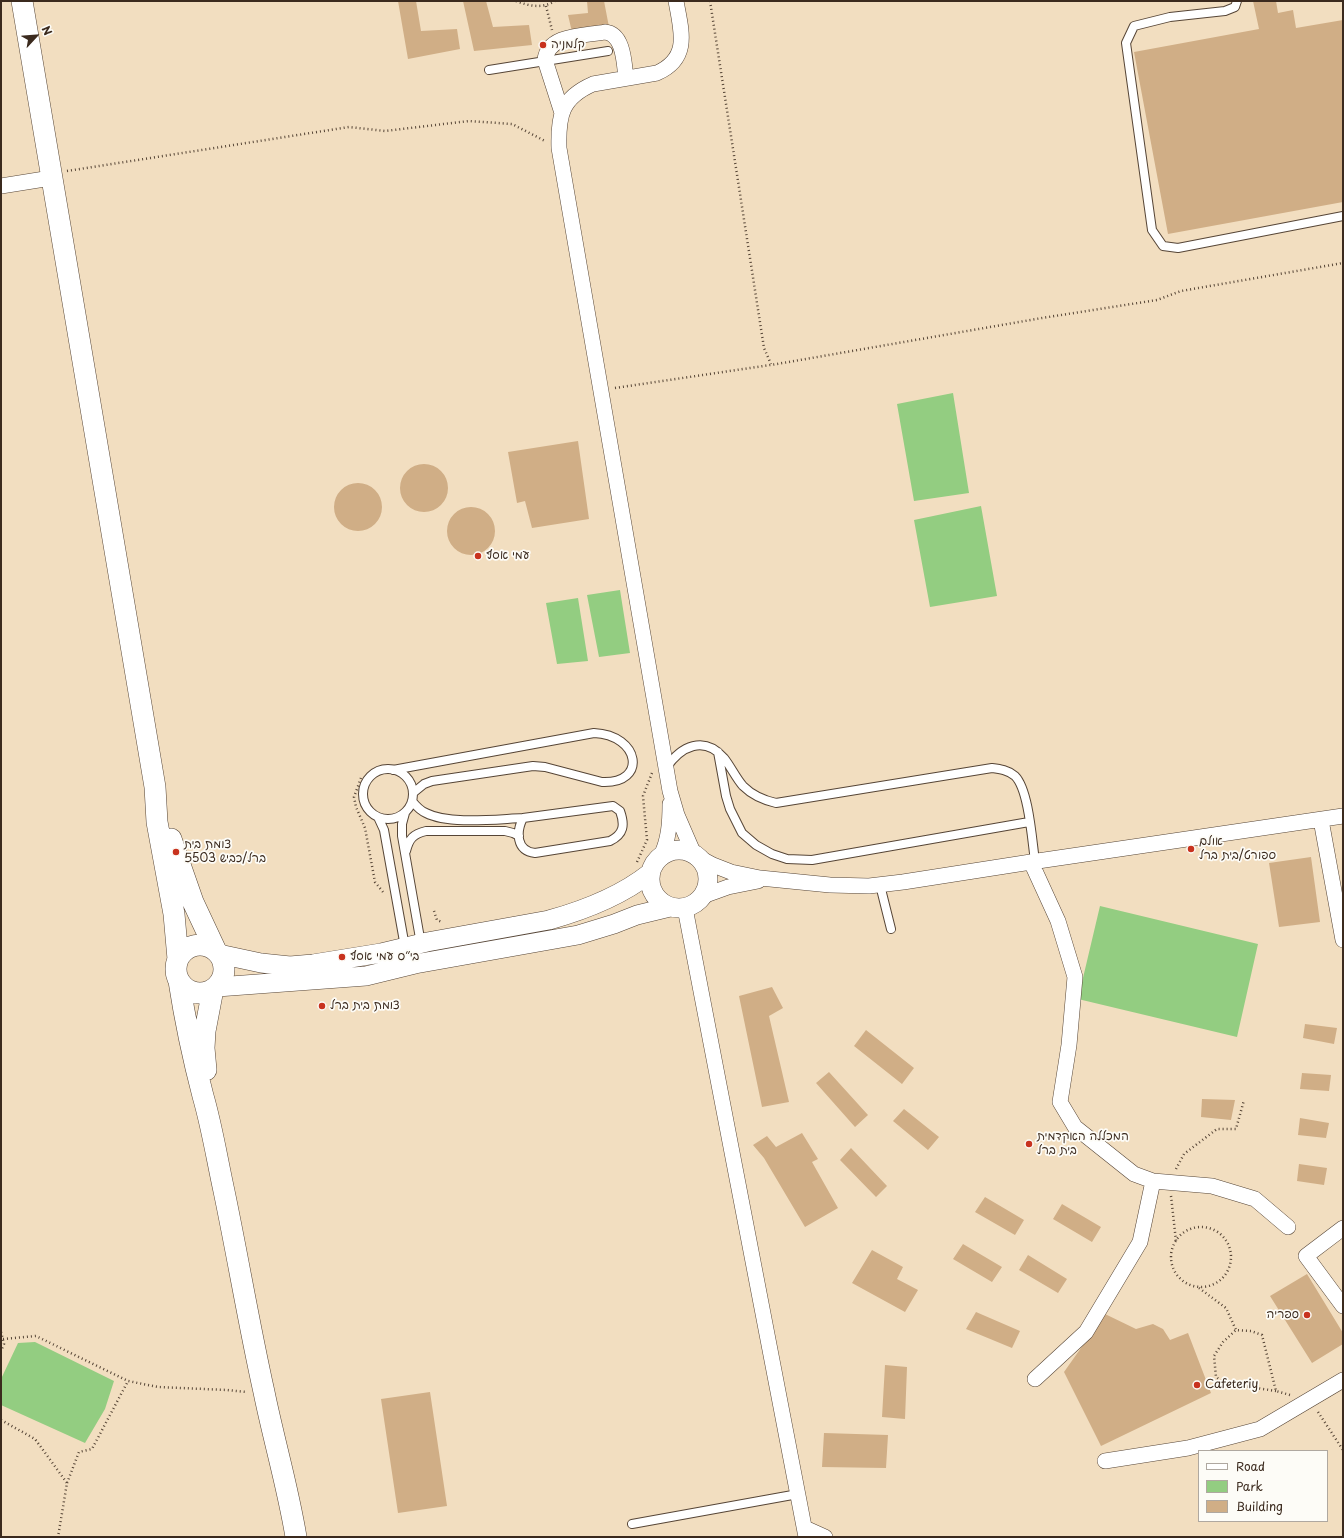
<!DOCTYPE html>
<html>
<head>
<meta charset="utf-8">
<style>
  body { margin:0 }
  #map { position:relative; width:1344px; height:1538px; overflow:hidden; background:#f2dec0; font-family:"Playpen Sans",sans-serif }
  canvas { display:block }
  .frame { position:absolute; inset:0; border:2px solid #3b2a1e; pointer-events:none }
  .legend { position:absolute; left:1198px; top:1450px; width:130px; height:72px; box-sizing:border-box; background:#fdfcf7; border:1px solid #afa8a0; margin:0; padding:5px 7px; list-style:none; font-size:12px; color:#3b2a1e }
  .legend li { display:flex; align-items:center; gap:8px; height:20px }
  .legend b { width:20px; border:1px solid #afa8a0 }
  .north { position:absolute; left:16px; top:16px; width:40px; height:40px; -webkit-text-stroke:3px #fdfcf7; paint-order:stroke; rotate:64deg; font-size:11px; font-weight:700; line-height:16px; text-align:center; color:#3b2a1e }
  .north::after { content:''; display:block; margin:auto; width:14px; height:18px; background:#3b2a1e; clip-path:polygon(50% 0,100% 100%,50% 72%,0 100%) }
</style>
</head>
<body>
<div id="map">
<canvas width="1344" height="1538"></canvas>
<div class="frame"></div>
<ul class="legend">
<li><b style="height:5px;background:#fff"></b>Road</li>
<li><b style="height:11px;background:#93cd81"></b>Park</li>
<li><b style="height:11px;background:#d0ae86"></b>Building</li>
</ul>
<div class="north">N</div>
</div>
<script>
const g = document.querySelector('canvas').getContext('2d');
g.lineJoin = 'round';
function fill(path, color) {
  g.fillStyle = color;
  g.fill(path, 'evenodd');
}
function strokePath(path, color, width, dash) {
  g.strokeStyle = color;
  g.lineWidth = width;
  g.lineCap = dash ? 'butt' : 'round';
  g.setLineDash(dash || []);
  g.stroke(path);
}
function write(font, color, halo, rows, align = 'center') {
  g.font = font + ' "Playpen Sans","Playpen Sans Hebrew",sans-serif';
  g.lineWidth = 3.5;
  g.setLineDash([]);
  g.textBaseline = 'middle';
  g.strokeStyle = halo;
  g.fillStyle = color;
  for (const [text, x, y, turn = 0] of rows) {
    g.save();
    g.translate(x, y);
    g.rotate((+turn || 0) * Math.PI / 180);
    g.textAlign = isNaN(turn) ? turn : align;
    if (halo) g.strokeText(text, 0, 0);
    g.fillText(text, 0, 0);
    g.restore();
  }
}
fill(new Path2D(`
  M 953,393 L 969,493 L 914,501 L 897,404 Z
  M 981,506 L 997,596 L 930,607 L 914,520 Z
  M 620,590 L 630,653 L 599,657 L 587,595 Z
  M 578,598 L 588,661 L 557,664 L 546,603 Z
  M 1100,906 L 1258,944 L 1237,1037 L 1078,999 Z
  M 35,1342 L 114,1381 L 105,1409 L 85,1443 L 1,1405 L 1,1379 L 18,1343 Z`), '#93cd81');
fill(new Path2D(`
  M 398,1 L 416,1 L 421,31 L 457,29 L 460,49 L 408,59 Z
  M 463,1 L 486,1 L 493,27 L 529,25 L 532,45 L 474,51 Z
  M 587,1 L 604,1 L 609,27 L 572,32 L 568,15 L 588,13 Z
  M 1253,1 L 1276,1 L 1278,13 L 1293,10 L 1296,28 L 1343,20 L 1343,202 L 1168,234 L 1134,52 L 1259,29 Z
  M 578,441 L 589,519 L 532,528 L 525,501 L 517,503 L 508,452 Z
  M400 488a24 24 0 1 1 48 0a24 24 0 1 1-48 0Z
  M334 507a24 24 0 1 1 48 0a24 24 0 1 1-48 0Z
  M447 531a24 24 0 1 1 48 0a24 24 0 1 1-48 0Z
  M 1311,857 L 1320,922 L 1279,927 L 1269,863 Z
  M 772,987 L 783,1008 L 769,1016 L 789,1102 L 762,1107 L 739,996 Z
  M 1305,1024 L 1337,1028 L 1334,1044 L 1303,1038 Z
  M 866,1030 L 914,1068 L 902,1084 L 854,1046 Z
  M 829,1072 L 868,1115 L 855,1127 L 816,1083 Z
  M 1302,1073 L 1331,1075 L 1329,1091 L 1300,1089 Z
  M 1202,1099 L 1235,1100 L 1231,1120 L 1201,1117 Z
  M 904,1109 L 939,1137 L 928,1150 L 893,1121 Z
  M 1300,1118 L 1329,1123 L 1326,1138 L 1298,1135 Z
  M 802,1133 L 818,1159 L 812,1162 L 838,1208 L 805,1227 L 764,1158 L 753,1145 L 767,1136 L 776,1147 Z
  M 851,1148 L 887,1186 L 876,1197 L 840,1160 Z
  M 1299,1164 L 1327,1168 L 1324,1185 L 1297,1181 Z
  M 985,1197 L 1024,1220 L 1015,1235 L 975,1212 Z
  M 1062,1204 L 1101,1227 L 1092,1242 L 1053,1219 Z
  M 963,1244 L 1002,1267 L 992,1282 L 953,1259 Z
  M 872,1250 L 903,1267 L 897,1279 L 918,1290 L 905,1312 L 852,1283 Z
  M 1028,1255 L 1067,1279 L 1058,1293 L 1019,1270 Z
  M 1307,1274 L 1343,1333 L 1343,1344 L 1312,1363 L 1270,1296 Z
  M 976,1312 L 1020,1331 L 1012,1348 L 966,1329 Z
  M 1105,1314 L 1136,1329 L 1153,1324 L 1163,1329 L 1170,1340 L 1188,1333 L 1211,1393 L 1101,1446 L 1064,1372 Z
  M 885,1365 L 907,1367 L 905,1419 L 882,1417 Z
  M 430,1392 L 447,1506 L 398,1513 L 381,1399 Z
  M 824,1433 L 888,1435 L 886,1468 L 822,1467 Z`), '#d0ae86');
const service = new Path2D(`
  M 1237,1 L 1235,7 L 1225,11 L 1170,17 L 1134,26 L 1126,43 L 1152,230 L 1163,246 L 1178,248 L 1343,216
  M 489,70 L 608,51
  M 718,752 L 726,796 L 730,809 L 742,833 L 756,845 L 772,854 L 787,859 L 812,860 L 1029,822
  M 666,768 C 681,746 704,735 724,758 C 731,767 736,778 743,786 C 753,796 763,800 776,803 L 992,768 C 1000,769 1008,770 1015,776 C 1029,790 1032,841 1035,861
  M363 794a25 25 0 1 1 50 0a25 25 0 1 1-50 0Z
  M 393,770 L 594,733 C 640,735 648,784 602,782 L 545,767 L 533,766 L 432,781 L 424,784 L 413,793
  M 412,801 C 416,806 421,811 426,813 C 449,825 497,819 523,818
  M 613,806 L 620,811 C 625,825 624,834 610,841 L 535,853 C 516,851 516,832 523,818 Z
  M 405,813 L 402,824 L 402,836 L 421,944
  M 378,817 L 384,830 L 405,947
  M 406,851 C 409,839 413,834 426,831 L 505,831 L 513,833 L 519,836
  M 880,885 L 891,929
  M 632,1524 L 798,1494`);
const minor = new Path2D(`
  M 676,1 C 681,30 691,58 657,73 L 593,84 C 561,98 558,116 559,148 L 670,791 L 677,815 L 693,852
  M 562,113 L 545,60 C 548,34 584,36 605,32 C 624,34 624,63 626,78
  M 1,186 L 51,178
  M 1321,820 L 1343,940
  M 661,856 C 669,839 670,822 670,804
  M 700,858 L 713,865 L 731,872 L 760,878 L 830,885 L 869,886 L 903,882 L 1031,862 L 1343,816
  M 1031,862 L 1058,921 L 1075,977 L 1069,1045 L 1060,1102 L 1075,1127 L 1134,1174 L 1153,1181 L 1212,1186 L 1255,1199 L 1288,1227
  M 703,896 L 728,887 L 758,881
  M 685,908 L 806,1537
  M 1343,1228 L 1306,1256 L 1343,1306
  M 1035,1379 L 1086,1332 L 1140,1242 L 1153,1181
  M 1105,1461 L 1188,1448 L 1260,1429 L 1343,1380
  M 805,1528 L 825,1537`);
const tertiary = new Path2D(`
  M650 879a29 29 0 1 1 58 0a29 29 0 1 1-58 0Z
  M 219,954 L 261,963 L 290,966 L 313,964 L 381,953 L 427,942 L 549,920 C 585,910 621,896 650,873
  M 217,987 L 366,976 L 415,964 L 578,935 L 614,924 L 637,915 L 670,907`);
const secondary = new Path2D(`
  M 22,1 L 155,787 L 157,822 L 174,914 L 178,959
  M 171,839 L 193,902 L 215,949
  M176 969a24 24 0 1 1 48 0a24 24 0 1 1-48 0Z
  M 179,981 C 185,1020 193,1058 203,1096 C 212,1127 217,1159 224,1191 C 238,1258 249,1325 264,1392 C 274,1441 288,1488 296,1537
  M 206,1070 L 204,1048 L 205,1031 L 213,989`);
strokePath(service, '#564536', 10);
strokePath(minor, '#564536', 16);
strokePath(tertiary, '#564536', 20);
strokePath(secondary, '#564536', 22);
strokePath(new Path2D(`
  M 516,1 C 529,6 542,9 555,1
  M 710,1 L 764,348 L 771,364
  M 546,6 L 552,30
  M 67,171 L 349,127 L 385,131 L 469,121 L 512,124 L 545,141
  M 615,388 L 777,364 L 1042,318 L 1157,300 L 1181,291 L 1343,263
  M 361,778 L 354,797 L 356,807 L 365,828 L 375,882 L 383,892
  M 637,862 L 647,840 L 643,796 L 652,773
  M 434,911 L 437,920 L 442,922
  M 1176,1169 L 1184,1154 L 1217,1129 L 1236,1129 L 1244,1100
  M 1171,1196 L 1176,1241
  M1171 1257a30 30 0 1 1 60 0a30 30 0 1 1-60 0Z
  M 1199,1288 L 1226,1308 L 1236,1330
  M 1,1332 L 4,1344 L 1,1351
  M 3,1339 L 36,1336 L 128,1381 L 158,1387 L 227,1390 L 246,1392
  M 1276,1391 L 1224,1383 L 1216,1377 L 1214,1356 L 1223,1342 L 1236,1330 L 1251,1331 L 1262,1335 L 1276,1391 L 1290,1395
  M 1318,1412 L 1343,1450
  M 1,1420 L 35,1439 L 67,1483 L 58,1537
  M 67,1483 L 79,1452 L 92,1449 L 128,1381`), '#564536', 2.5, [1, 3]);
strokePath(service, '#fff', 8);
strokePath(minor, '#fff', 15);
strokePath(tertiary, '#fff', 19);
strokePath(secondary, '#fff', 21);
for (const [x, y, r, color] of [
  [543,45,4,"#c8321e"],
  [478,556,4,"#c8321e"],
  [1191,849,4,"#c8321e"],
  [176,852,4,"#c8321e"],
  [342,957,4,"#c8321e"],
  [322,1006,4,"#c8321e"],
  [1029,1144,4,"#c8321e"],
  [1307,1315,4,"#c8321e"],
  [1197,1385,4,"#c8321e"]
]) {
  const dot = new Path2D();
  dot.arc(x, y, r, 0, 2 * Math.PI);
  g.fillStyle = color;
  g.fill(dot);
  strokePath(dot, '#fdfcf7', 1.5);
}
write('12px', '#3b2a1e', '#fdfcf7', [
  ["קלמניה",551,45],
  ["עמי אסף",486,556],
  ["אולם",1199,842],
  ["ספורט/בית ברל",1199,856],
  ["צומת בית",184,845],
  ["ברל/כביש 5503",184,859],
  ["בי״ס עמי אסף",350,957],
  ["צומת בית ברל",330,1006],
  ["המכללה האקדמית",1037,1137],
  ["בית ברל",1037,1151],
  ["ספריה",1299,1315,"right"],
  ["Cafeteriy",1205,1385]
], 'left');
</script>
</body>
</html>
